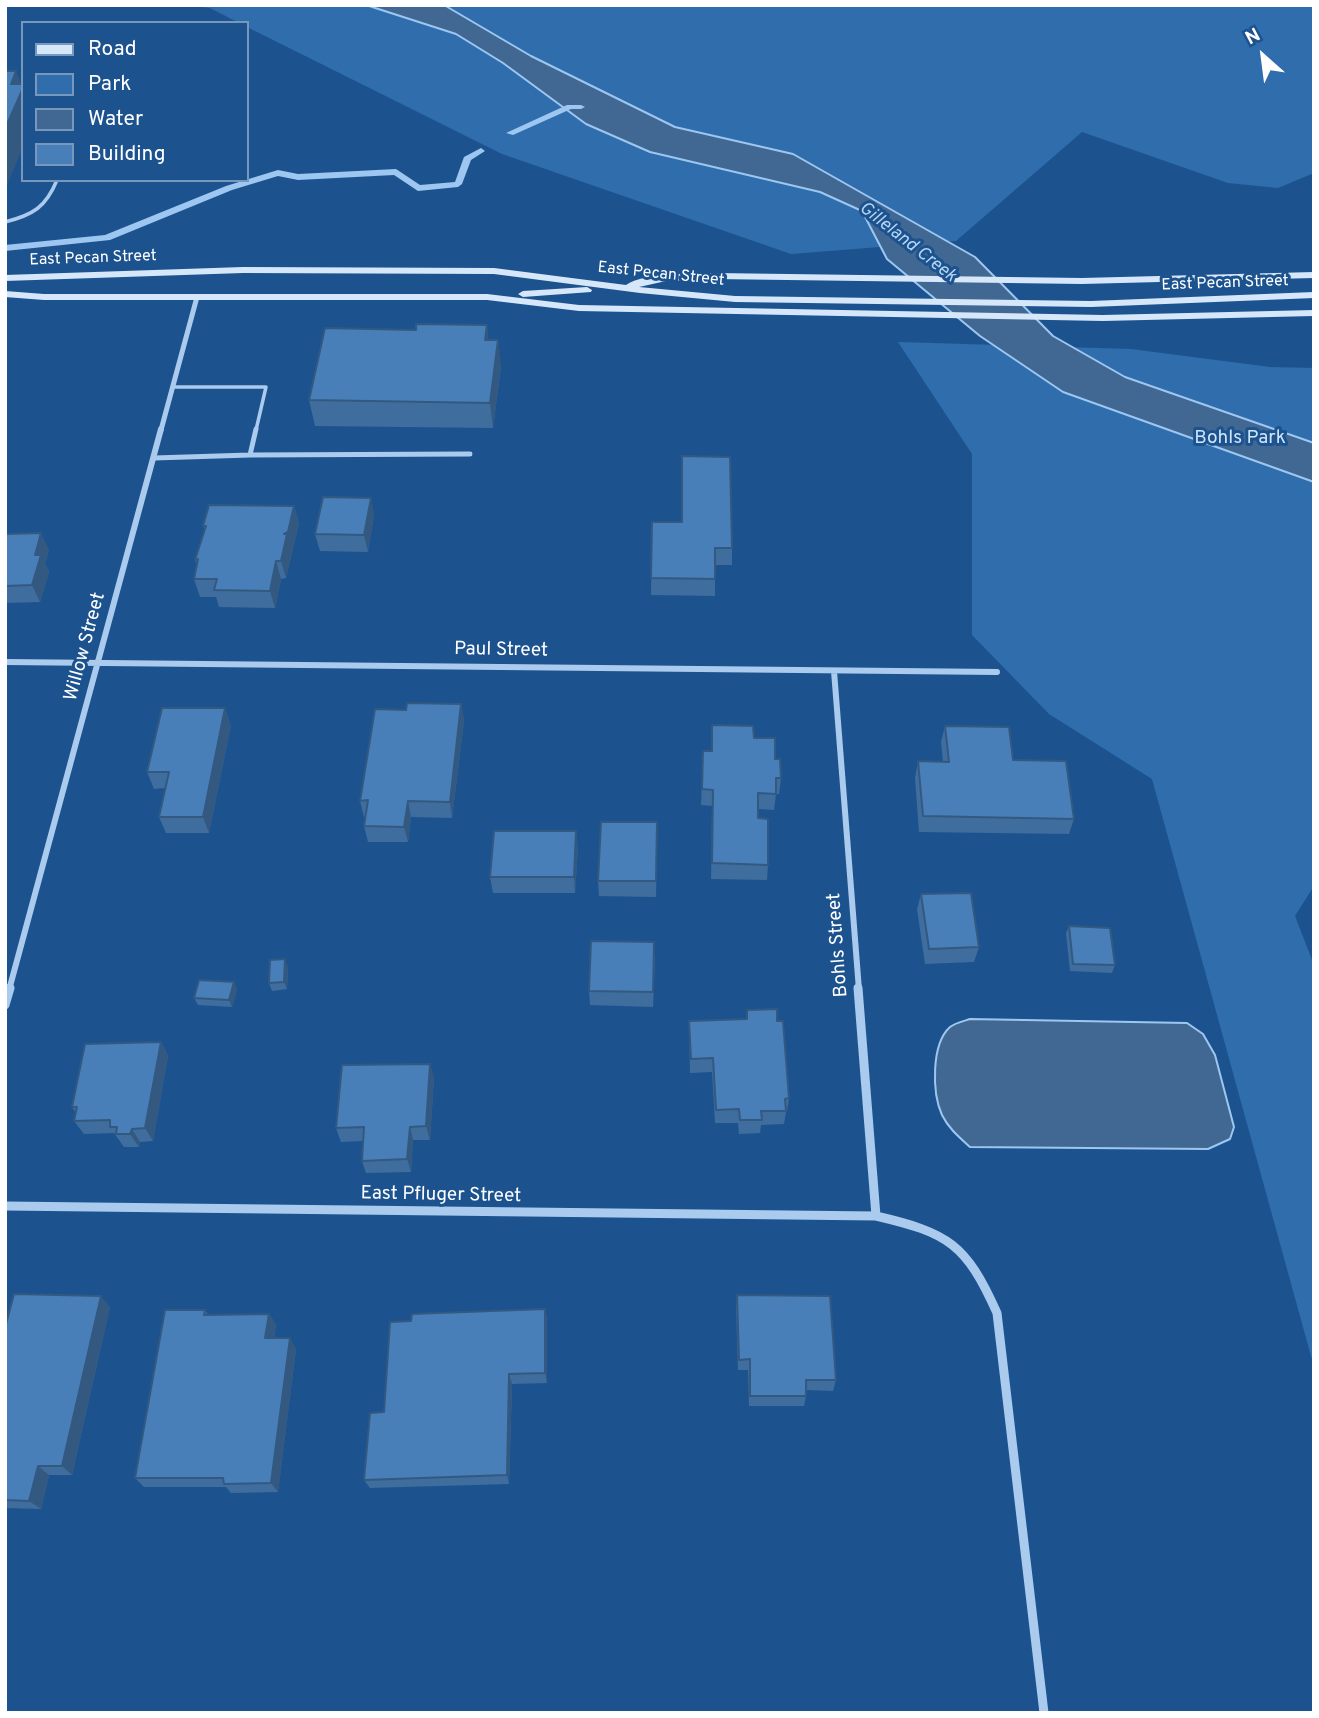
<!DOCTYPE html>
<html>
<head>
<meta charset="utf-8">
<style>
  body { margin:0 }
  #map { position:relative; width:1319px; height:1718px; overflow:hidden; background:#1c538f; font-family:Overpass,sans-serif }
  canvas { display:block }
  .frame { position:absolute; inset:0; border:7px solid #fff; pointer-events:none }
  .legend { position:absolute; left:21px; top:21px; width:228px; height:161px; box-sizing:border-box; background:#1c538f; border:2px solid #7798bc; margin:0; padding:9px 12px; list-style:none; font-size:21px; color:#fff }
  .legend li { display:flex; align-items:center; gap:14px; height:35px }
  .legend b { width:35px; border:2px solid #7798bc }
  .north { position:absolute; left:1228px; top:21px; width:70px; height:70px; -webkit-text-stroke:5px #1c538f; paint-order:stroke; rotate:332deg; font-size:19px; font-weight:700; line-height:28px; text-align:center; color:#fff }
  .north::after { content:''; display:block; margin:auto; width:24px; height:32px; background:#fff; clip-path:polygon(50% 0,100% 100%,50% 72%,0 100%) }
</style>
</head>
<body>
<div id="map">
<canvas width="1319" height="1718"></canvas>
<div class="frame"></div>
<ul class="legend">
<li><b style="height:9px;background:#d7e7fa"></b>Road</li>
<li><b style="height:19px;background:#2f6dad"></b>Park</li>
<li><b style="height:19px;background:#416893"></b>Water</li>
<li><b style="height:19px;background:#497fb8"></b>Building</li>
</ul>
<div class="north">N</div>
</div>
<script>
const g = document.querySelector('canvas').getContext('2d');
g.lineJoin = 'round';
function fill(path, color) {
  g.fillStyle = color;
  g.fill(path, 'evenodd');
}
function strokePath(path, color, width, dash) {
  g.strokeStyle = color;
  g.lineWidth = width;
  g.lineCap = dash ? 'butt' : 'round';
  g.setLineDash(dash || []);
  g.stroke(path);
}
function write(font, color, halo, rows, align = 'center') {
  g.font = font + ' Overpass,sans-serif';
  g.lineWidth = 6;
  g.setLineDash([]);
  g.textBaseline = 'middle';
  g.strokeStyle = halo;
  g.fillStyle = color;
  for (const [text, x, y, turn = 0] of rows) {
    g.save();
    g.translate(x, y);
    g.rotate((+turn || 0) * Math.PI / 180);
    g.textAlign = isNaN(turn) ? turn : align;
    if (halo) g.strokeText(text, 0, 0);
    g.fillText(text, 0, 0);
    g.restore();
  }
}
fill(new Path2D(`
  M 186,5 L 1314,5 L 1314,173 L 1278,188 L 1228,183 L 1082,132 L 956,241 L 791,254 L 502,154 L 247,27 L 247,23 L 239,23 L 210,8 Z
  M 898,342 L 1131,349 L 1270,367 L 1314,368 L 1314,886 L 1295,916 L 1314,965 L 1314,1367 L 1152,779 L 1049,714 L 972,635 L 972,454 Z`), '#2f6dad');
const water = new Path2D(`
  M 366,5 L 444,5 L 531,56 L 675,127 L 793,154 L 975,257 L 1053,336 L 1125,377 L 1314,443 L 1314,482 L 1063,392 L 980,336 L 887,259 L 862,211 L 820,192 L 650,152 L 586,124 L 503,63 L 456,34 Z
  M 970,1019 L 1187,1023 L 1203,1034 L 1215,1055 L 1234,1127 L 1230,1139 L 1208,1149 L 970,1147 C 959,1137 949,1129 942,1115 C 932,1093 931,1044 950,1027 C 955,1023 964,1021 970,1019 Z`);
fill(water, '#416893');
strokePath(water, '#9dc7f0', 2);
fill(new Path2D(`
  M 567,105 L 581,105 L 585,107 L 581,109 L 571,109 L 513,135 L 506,133 Z
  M 481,148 L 485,151 L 471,160 L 462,184 L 458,187 L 418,191 L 394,175 L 298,180 L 278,176 L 232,190 L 110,240 L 5,251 L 5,245 L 105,235 L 226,186 L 278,170 L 298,174 L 396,169 L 420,185 L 455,182 L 464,157 Z`), '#9dc7f0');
strokePath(new Path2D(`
  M 5,222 C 33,215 46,207 57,180
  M 173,387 L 266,387 L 256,430`), '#aacbee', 3.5);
strokePath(new Path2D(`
  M 250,455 L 470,454
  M 154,458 L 250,455 L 256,429`), '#aacbee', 5);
strokePath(new Path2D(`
  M 161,430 L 197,297`), '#aacbee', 5);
strokePath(new Path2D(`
  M 5,662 L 997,672
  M 834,671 L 859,990
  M 9,990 L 161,429`), '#aacbee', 6);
strokePath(new Path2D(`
  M 858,988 L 876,1216
  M 5,1005 L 10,988
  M 5,1206 L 876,1216 C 949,1233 966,1244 997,1313 L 1044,1713`), '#aacbee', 9);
fill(new Path2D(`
  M 243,267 L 494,268 L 626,285 C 645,272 690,274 714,273 L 1082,278 L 1314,272 L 1314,278 L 1082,284 L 714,279 L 666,281 L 639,287 L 735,296 L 1091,301 L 1314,292 L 1314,298 L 1091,307 L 735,302 L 640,293 L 494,274 L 243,273 L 5,281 L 5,275 Z
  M 587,287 L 592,290 L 591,292 L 523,297 L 518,294 L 523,291 Z
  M 5,291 L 44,294 L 487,294 L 579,305 L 1103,315 L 1314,310 L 1314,316 L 1103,321 L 579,311 L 487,300 L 44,300 L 5,297 Z`), '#d7e7fa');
fill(new Path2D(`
  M 487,325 L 488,340 L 501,366 L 493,428 L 315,426 L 309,400 L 416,330 Z
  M 294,506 L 299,523 L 286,578 L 281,579 L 275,608 L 219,607 L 216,597 L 200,597 L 194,579 L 197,565 L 195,560 L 205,531 L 203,526 Z
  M 374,515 L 368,552 L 320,551 L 315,534 Z
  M 652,522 L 732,548 L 732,565 L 715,565 L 715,596 L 651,595 Z
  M 5,534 L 49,550 L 45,564 L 49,572 L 40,602 L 5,603 Z
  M 461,704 L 464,721 L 452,818 L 411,817 L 408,842 L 368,842 L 364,826 L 365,817 L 364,817 L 360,801 L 406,710 Z
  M 231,725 L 209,833 L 166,833 L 159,817 L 165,788 L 154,789 L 147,772 Z
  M 945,726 L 1013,760 L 1074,819 L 1069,834 L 919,832 L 915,778 L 918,761 L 943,762 L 941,742 Z
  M 754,738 L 775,759 L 781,778 L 779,794 L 776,794 L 774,810 L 758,809 L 758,818 L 768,865 L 767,880 L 711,879 L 712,806 L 701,805 L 703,751 L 711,751 Z
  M 657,822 L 656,897 L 599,896 L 598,881 Z
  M 578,847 L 575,893 L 493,893 L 490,877 Z
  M 921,894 L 979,947 L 974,962 L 925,964 L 917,909 Z
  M 1069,926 L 1115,965 L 1112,973 L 1070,971 L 1066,933 Z
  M 655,957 L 653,1007 L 590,1005 L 589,991 Z
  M 288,967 L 287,989 L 272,991 L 269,983 Z
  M 237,989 L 232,1007 L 198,1005 L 194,998 Z
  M 747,1010 L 777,1021 L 789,1098 L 787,1112 L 786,1112 L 784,1124 L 761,1125 L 760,1133 L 739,1134 L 738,1123 L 715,1123 L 712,1072 L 690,1073 L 689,1021 L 746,1019 Z
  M 161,1042 L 168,1056 L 153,1141 L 140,1142 L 139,1147 L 124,1147 L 114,1133 L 84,1134 L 74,1121 L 76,1113 L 72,1107 Z
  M 434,1077 L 430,1140 L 413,1140 L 411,1172 L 366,1173 L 362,1161 L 363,1141 L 341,1142 L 336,1128 Z
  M 737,1295 L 836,1380 L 833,1391 L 806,1390 L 806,1396 L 804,1406 L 749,1406 L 748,1370 L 738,1370 L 736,1306 Z
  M 110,1307 L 72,1475 L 49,1475 L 41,1509 L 5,1508 L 5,1328 Z
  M 545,1309 L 547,1320 L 547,1383 L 512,1384 L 509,1484 L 370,1488 L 364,1480 L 384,1412 Z
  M 205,1310 L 208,1315 L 269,1314 L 276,1325 L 274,1338 L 296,1349 L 278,1492 L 231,1493 L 226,1487 L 144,1487 L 135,1478 Z`), '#3f6d9e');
fill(new Path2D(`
  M 16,71 L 23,88 L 23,147 L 5,190 L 5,129 L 11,84 Z
  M 487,325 L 489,351 L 485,340 Z
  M 498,340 L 501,366 L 493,428 L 490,403 Z
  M 371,498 L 374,515 L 368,552 L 364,535 Z
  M 294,506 L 299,523 L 286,578 L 281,561 L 284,534 Z
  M 41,533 L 49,550 L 45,564 L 49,572 L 40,602 L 32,585 L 35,555 Z
  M 276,561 L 281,579 L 275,608 L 270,591 Z
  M 461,704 L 464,721 L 452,818 L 450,802 Z
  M 225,708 L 231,725 L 209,833 L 203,817 Z
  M 408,801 L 411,817 L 408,842 L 404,827 Z
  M 576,831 L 578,847 L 575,893 L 574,877 Z
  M 285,959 L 288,967 L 287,989 L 284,982 Z
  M 234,982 L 237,989 L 232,1007 L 229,1000 Z
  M 161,1042 L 168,1056 L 153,1141 L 145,1128 Z
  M 430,1064 L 434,1077 L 430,1140 L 426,1126 Z
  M 410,1127 L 413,1140 L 411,1172 L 407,1159 Z
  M 132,1129 L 140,1142 L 139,1147 L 130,1134 Z
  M 101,1296 L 110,1307 L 72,1475 L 62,1466 Z
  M 545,1309 L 547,1320 L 547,1383 L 545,1373 Z
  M 269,1314 L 276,1325 L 272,1349 L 265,1338 Z
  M 290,1338 L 296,1349 L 278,1492 L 271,1483 Z
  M 509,1374 L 512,1384 L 509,1484 L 507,1475 Z
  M 38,1466 L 49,1475 L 41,1509 L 29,1501 Z`), '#335981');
const building = new Path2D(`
  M 5,71 L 16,71 L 11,84 L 23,84 L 23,88 L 5,129 Z
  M 416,324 L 487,325 L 485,340 L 498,340 L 490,403 L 309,400 L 325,328 L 416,330 Z
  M 682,456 L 730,457 L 732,548 L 715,548 L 715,579 L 651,578 L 652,522 L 682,522 Z
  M 323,497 L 371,498 L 364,535 L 315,534 Z
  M 209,505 L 294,506 L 288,532 L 284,534 L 287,534 L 281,561 L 276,561 L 270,591 L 214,590 L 217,579 L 194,579 L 198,559 L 195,560 L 206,526 L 203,526 Z
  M 41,533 L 35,555 L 41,555 L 32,585 L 5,586 L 5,534 Z
  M 407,703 L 461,704 L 450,802 L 408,801 L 404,827 L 364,826 L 368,800 L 360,801 L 375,709 L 406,710 Z
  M 162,708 L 225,708 L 203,817 L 159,817 L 169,772 L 147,772 Z
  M 712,725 L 753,726 L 754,738 L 775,738 L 775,759 L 780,759 L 781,778 L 776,778 L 776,794 L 758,793 L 758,818 L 768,819 L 768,865 L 712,863 L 713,790 L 702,789 L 703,751 L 712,751 Z
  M 945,726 L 1009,727 L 1013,760 L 1066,761 L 1074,819 L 923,816 L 918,761 L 949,762 Z
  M 601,822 L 657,822 L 656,881 L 598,881 Z
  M 494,831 L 576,831 L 574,877 L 490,877 Z
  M 971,893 L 979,947 L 929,949 L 921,894 Z
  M 1069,926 L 1110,928 L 1115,965 L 1073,964 Z
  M 591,941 L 654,942 L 653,992 L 589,991 Z
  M 285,959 L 284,982 L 269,983 L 270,960 Z
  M 199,980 L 234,982 L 229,1000 L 194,998 Z
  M 777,1009 L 777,1021 L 783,1021 L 789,1098 L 785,1099 L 786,1111 L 761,1111 L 762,1120 L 740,1120 L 739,1109 L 716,1110 L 713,1058 L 691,1059 L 689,1021 L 747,1019 L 747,1010 Z
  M 161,1042 L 145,1128 L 132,1129 L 130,1134 L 116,1134 L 117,1127 L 110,1127 L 110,1120 L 74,1121 L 77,1107 L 72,1107 L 85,1044 Z
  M 430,1064 L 426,1126 L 410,1127 L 407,1159 L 362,1161 L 364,1127 L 336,1128 L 342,1065 Z
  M 14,1294 L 101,1296 L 62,1466 L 38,1466 L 29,1501 L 5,1500 L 5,1328 Z
  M 737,1295 L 830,1296 L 836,1380 L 806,1380 L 806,1396 L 750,1396 L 750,1359 L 739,1360 Z
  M 545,1309 L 545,1373 L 509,1374 L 507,1475 L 364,1480 L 370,1413 L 384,1412 L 390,1322 L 411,1321 L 412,1314 Z
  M 165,1310 L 205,1310 L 204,1315 L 269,1314 L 265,1338 L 290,1338 L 271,1483 L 224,1484 L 223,1478 L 135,1478 Z`);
fill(building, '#497fb8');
strokePath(building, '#335981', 2);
write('16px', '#fff', '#1c538f', [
  ["East Pecan Street",93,259,-2],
  ["East Pecan Street",661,275,6],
  ["East Pecan Street",1225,284,-2]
]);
write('italic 18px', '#b6d5f5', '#1c538f', [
  ["Gilleland Creek",907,243,38]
]);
write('19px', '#d0e5fa', '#1c538f', [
  ["Bohls Park",1240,439]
]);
write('19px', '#fff', '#1c538f', [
  ["Willow Street",86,647,-75],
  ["Paul Street",501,651,1],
  ["Bohls Street",839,945,-94],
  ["East Pfluger Street",441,1196,1]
]);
</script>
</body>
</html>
